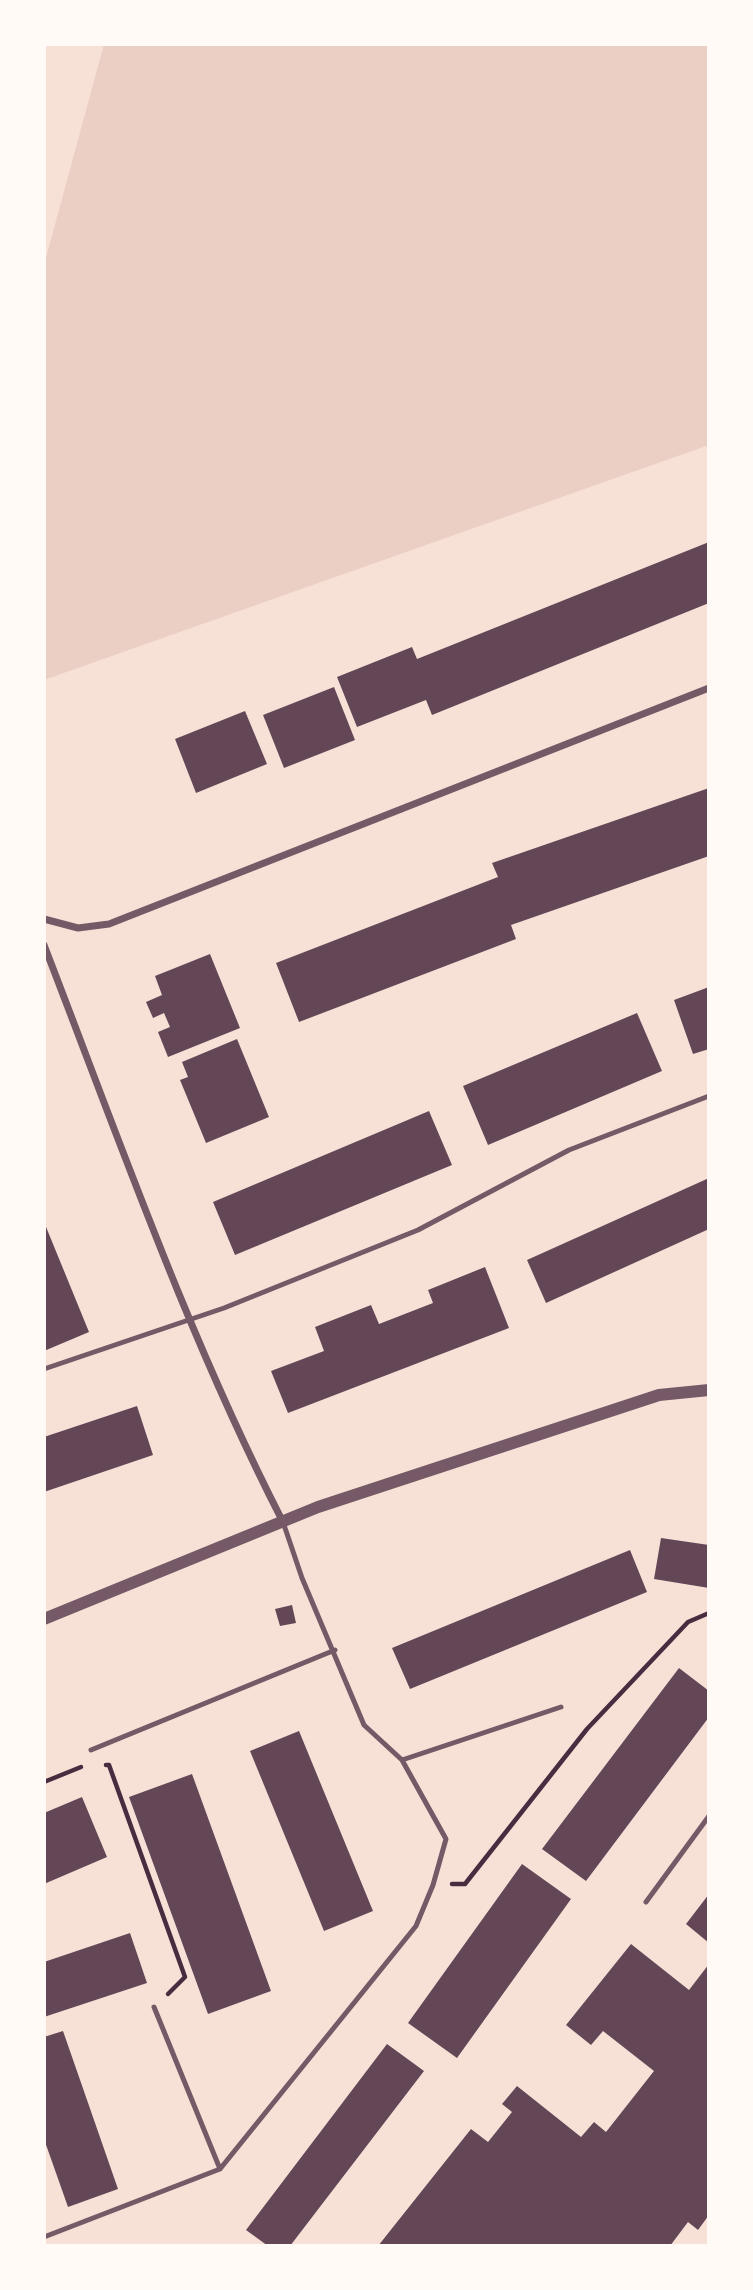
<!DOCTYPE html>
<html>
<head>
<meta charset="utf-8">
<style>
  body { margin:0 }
  #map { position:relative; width:753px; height:2290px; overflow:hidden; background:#f7e1d7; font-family:Arial,sans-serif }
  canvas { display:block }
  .frame { position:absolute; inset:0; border:46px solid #fffaf5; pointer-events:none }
</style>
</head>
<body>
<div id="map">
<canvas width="753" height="2290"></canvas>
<div class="frame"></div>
</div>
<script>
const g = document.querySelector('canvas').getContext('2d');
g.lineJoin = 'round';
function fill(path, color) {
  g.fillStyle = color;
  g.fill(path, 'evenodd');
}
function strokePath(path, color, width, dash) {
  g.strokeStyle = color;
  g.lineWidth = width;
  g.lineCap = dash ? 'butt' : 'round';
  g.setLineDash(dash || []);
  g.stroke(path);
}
fill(new Path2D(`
  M 104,44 L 709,44 L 709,445 L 44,680 L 44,265 Z`), '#ebcfc5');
fill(new Path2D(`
  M 709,542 L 709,603 L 432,715 L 426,700 L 357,727 L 337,677 L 412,647 L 417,659 Z
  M 334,687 L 355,740 L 284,768 L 263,715 Z
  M 245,711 L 267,764 L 196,793 L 175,739 Z
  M 709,788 L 709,856 L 511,925 L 516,939 L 299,1022 L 276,963 L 498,877 L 492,863 Z
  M 210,954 L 240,1028 L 168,1057 L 158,1032 L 170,1027 L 164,1013 L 153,1018 L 146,1002 L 162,995 L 155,976 Z
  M 709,987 L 709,1049 L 693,1054 L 674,1000 Z
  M 637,1013 L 662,1071 L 488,1145 L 463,1086 Z
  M 237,1039 L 269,1117 L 206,1143 L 180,1080 L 188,1077 L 182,1062 Z
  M 429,1111 L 452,1165 L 235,1255 L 213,1202 Z
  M 709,1178 L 709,1229 L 546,1303 L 527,1260 Z
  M 44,1222 L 89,1332 L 44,1351 Z
  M 485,1267 L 509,1328 L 288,1413 L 271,1371 L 324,1351 L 315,1327 L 371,1305 L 379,1324 L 433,1303 L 428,1290 Z
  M 137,1406 L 153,1455 L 44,1492 L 44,1437 Z
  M 661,1538 L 709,1545 L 709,1588 L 654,1579 Z
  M 630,1550 L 647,1592 L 410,1689 L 392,1648 Z
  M 292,1605 L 296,1623 L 280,1626 L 275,1609 Z
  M 679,1668 L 709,1691 L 709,1717 L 586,1881 L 542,1849 Z
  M 299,1731 L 373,1911 L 324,1931 L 250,1751 Z
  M 192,1774 L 271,1991 L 208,2014 L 129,1797 Z
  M 82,1797 L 107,1857 L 44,1884 L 44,1813 Z
  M 522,1864 L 571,1899 L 457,2058 L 408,2023 Z
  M 709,1894 L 709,1943 L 686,1924 Z
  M 130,1933 L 147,1983 L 44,2017 L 44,1962 Z
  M 631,1944 L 689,1990 L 709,1964 L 709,2215 L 698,2230 L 688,2222 L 670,2246 L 378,2246 L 471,2129 L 488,2142 L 512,2112 L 502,2104 L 517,2086 L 581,2137 L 594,2122 L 606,2132 L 654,2071 L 603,2031 L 591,2045 L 566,2025 Z
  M 63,2031 L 118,2189 L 68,2207 L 44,2139 L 44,2037 Z
  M 387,2044 L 424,2071 L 290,2246 L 268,2246 L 246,2230 Z`), '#644757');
strokePath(new Path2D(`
  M 106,1765 L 109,1765 L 185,1977 L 168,1994
  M 44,1782 L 81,1767
  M 452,1884 L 465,1884 L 587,1729 L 688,1622 L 709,1613`), '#4a2c40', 4.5);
strokePath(new Path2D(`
  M 44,1369 L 224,1308 L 418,1230 L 569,1150 L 709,1096
  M 91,1750 L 335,1650
  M 402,1760 L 561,1707
  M 646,1902 L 709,1816
  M 154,2007 L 220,2169
  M 44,2237 L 220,2169 L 416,1926 L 433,1885 L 446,1839 L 402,1760 L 364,1725 L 302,1578 L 283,1522`), '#755966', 5);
strokePath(new Path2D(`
  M 44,919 L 78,928 L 109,924 L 709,688
  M 44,945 C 119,1139 188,1337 283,1522`), '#755966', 7);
strokePath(new Path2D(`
  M 44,1619 L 318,1507 L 659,1395 L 709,1390`), '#755966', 12);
</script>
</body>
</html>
